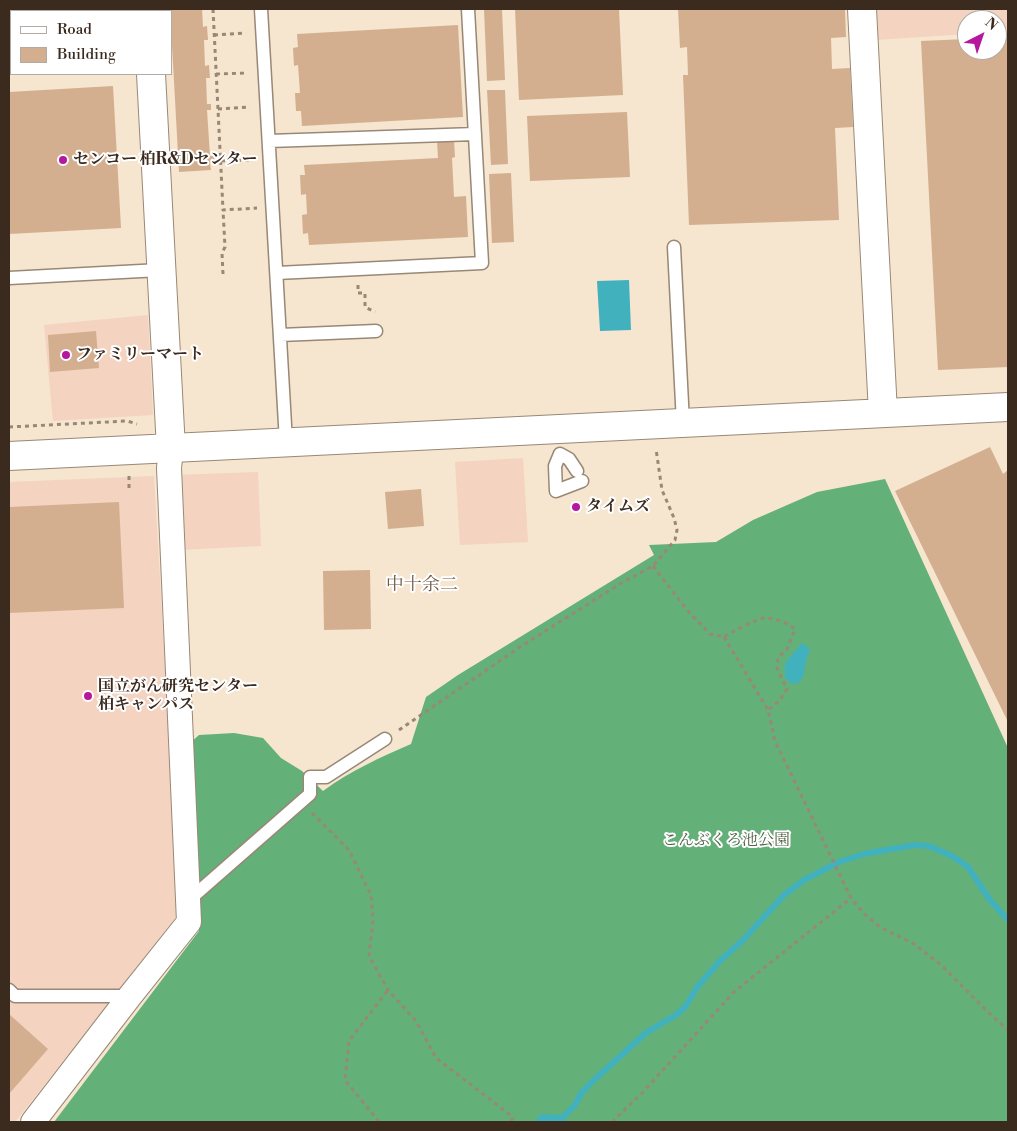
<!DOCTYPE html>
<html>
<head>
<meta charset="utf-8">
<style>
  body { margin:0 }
  #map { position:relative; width:1017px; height:1131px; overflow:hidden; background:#f6e5cf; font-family:"Libre Bodoni",serif }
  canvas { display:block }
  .frame { position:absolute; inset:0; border:10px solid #3b2a1e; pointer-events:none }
  .legend { position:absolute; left:10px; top:10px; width:162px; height:65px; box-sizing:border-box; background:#fff; border:1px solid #b1aaa5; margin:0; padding:6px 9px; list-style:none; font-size:15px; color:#3b2a1e }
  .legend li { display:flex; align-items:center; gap:10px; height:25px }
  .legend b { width:25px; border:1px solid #b1aaa5 }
  .north { position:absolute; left:957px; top:10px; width:50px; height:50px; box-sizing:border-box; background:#fff; border:1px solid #b1aaa5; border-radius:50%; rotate:41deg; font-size:14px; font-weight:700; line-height:20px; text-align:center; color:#3b2a1e }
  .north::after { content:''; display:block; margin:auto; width:18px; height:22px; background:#b5179e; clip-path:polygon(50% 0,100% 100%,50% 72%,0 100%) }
</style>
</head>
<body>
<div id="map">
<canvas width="1017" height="1131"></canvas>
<div class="frame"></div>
<ul class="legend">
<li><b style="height:6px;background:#fff"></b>Road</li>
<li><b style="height:14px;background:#d3af8f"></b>Building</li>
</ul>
<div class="north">N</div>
</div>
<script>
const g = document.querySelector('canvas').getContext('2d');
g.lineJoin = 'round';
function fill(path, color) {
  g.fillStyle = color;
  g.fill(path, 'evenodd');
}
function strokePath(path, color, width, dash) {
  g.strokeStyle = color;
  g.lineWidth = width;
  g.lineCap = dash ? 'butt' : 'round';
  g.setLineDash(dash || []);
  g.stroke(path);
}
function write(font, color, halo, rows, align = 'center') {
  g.font = font + ' "Libre Bodoni","Noto Serif JP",serif';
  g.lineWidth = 4;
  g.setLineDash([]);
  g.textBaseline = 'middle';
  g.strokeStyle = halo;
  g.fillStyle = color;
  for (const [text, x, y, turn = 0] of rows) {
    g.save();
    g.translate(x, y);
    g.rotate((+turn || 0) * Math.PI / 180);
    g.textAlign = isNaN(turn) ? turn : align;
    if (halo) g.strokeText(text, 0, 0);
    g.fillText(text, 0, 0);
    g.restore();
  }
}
fill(new Path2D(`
  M 874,9 L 1008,9 L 1008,32 L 997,33 L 997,20 L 967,20 L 967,34 L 875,40 Z
  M 148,315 L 153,415 L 53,421 L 44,325 Z
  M 523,458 L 528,542 L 460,545 L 455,462 Z
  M 258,472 L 261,546 L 179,550 L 176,475 Z
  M 154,476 L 179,910 L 174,920 L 15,1122 L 9,1122 L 9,482 Z`), '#f4d3c0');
fill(new Path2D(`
  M 885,479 L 1008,748 L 1008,1122 L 54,1122 L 199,931 L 190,743 L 199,735 L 234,733 L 263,738 L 281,758 L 302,771 L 323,791 C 350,771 381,757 411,744 L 426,697 L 458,675 L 654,555 L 649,545 L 716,542 L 753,520 L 817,492 Z`), '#64b079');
fill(new Path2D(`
  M 629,280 L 631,330 L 600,331 L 597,281 Z
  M 802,643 L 810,649 L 806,661 L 804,674 L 800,682 L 792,684 L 785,678 L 785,663 Z
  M 541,1114 L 565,1115 L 567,1122 L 534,1122 Z`), '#42b1be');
strokePath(new Path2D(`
  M 565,1115 L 575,1105 L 582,1092 L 595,1079 L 647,1032 L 676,1015 L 685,1007 L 698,986 L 720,961 L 744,939 L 784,895 L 804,880 L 839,862 L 864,854 L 914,845 L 929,846 L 952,856 L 968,867 L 990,900 L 1008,920`), '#42b1be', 6);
fill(new Path2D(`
  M 9,9 L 29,9 L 29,11 L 11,11 L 11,73 L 9,73 Z
  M 170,9 L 202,9 L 203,27 L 207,26 L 208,40 L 204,40 L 205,66 L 209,65 L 210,78 L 206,78 L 207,104 L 211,104 L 211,110 L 207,110 L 210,156 L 214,156 L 215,163 L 210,163 L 211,170 L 179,172 Z
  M 484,9 L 502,9 L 505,80 L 487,81 Z
  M 515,9 L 619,9 L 623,95 L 519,100 Z
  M 678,9 L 845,9 L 846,37 L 831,38 L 832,69 L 850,68 L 853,127 L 835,128 L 839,220 L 689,225 L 683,75 L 688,75 L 687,47 L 680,48 Z
  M 458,25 L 463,117 L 302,126 L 301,111 L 296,111 L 295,93 L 300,93 L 298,65 L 294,66 L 293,48 L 298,47 L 297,34 Z
  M 1008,37 L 1008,367 L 938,370 L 921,41 L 967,39 L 967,50 L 997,50 L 997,38 Z
  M 113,86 L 121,228 L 9,234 L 9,92 Z
  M 487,90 L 505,90 L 508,164 L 491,165 Z
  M 627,112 L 630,177 L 530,181 L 527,116 Z
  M 454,140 L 455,157 L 452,158 L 454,197 L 466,196 L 468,237 L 309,245 L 308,233 L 303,234 L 302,215 L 307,214 L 306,194 L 301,195 L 300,175 L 305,175 L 304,165 L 438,158 L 437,141 Z
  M 511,173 L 514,242 L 492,243 L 489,174 Z
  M 96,331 L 99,368 L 50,372 L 48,335 Z
  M 990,447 L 1003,474 L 1008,470 L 1008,722 L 895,491 Z
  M 421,489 L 424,526 L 388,529 L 385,492 Z
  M 119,502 L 124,608 L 9,613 L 9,507 Z
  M 370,570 L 371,629 L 324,630 L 323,571 Z
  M 9,1014 L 48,1049 L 9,1094 Z`), '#d3af8f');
const service = new Path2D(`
  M 41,9 L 41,11
  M 261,9 L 286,442
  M 269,141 L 475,134
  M 674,247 L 683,423
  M 277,273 L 482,263 L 468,9
  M 9,278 L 160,270
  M 280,335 L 376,331
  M 577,471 L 569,459 L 560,454 L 555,466 L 556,491 L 582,481
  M 189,900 L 310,794 L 310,777 L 326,777 L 385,739
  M 9,990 L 15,996 L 130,996`);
const minor = new Path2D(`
  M 33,1122 L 130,996 L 189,922 L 169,468 L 171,449`);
const tertiary = new Path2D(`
  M 148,9 L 148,11
  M 862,9 L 883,413
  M 151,74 L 171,449
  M 9,456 L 1008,407`);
strokePath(service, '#988876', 15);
strokePath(minor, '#988876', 26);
strokePath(tertiary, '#988876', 30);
strokePath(new Path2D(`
  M 213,9 L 223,210 L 257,208
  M 214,35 L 246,33
  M 216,74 L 248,73
  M 218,109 L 250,107
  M 221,161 L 253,160
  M 223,274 L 222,253 L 225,247 L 223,210
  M 358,285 L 358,293 L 365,293 L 365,307 L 375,312
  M 9,427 L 127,421 L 137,424
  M 129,488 L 129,474
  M 653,566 L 687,610 L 710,634 L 724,637 C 732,632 757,618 765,618 C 775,618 788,623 795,629 L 787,649 L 778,658 L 777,668 L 787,689 L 780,700 L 768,710 L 775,741 L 851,898 L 864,914 L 880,927 L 914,944 L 941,965 L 991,1015 L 1008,1030
  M 724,637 L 768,710
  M 399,730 L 520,647 L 623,582 L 653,566 L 675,540 L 677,530 L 674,518 L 662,490 L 656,449
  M 312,813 L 349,850 L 371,895 L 373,921 L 369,956 L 388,990 L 416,1021 L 436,1058 L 513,1117 L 511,1122
  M 379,1122 L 345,1080 L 349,1041 L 388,990
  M 612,1122 L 642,1093 L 734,992 L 851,898`), '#988876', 3, [4, 4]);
strokePath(service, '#fff', 12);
strokePath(minor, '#fff', 24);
strokePath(tertiary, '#fff', 28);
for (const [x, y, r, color] of [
  [63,160,5,"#b5179e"],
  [66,355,5,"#b5179e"],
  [576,507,5,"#b5179e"],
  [88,696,5,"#b5179e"]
]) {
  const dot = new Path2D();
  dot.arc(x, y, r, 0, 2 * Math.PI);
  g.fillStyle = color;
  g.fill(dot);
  strokePath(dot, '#fff', 2);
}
write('bold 16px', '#3b2a1e', '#fff', [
  ["センコー 柏R&Dセンター",73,160],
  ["ファミリーマート",76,355],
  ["タイムズ",586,507],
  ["国立がん研究センター",98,687],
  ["柏キャンパス",98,705]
], 'left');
write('16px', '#516345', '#fff', [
  ["こんぶくろ池公園",726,841]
]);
write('18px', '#705946', '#fff', [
  ["中十余二",422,586]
]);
</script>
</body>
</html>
